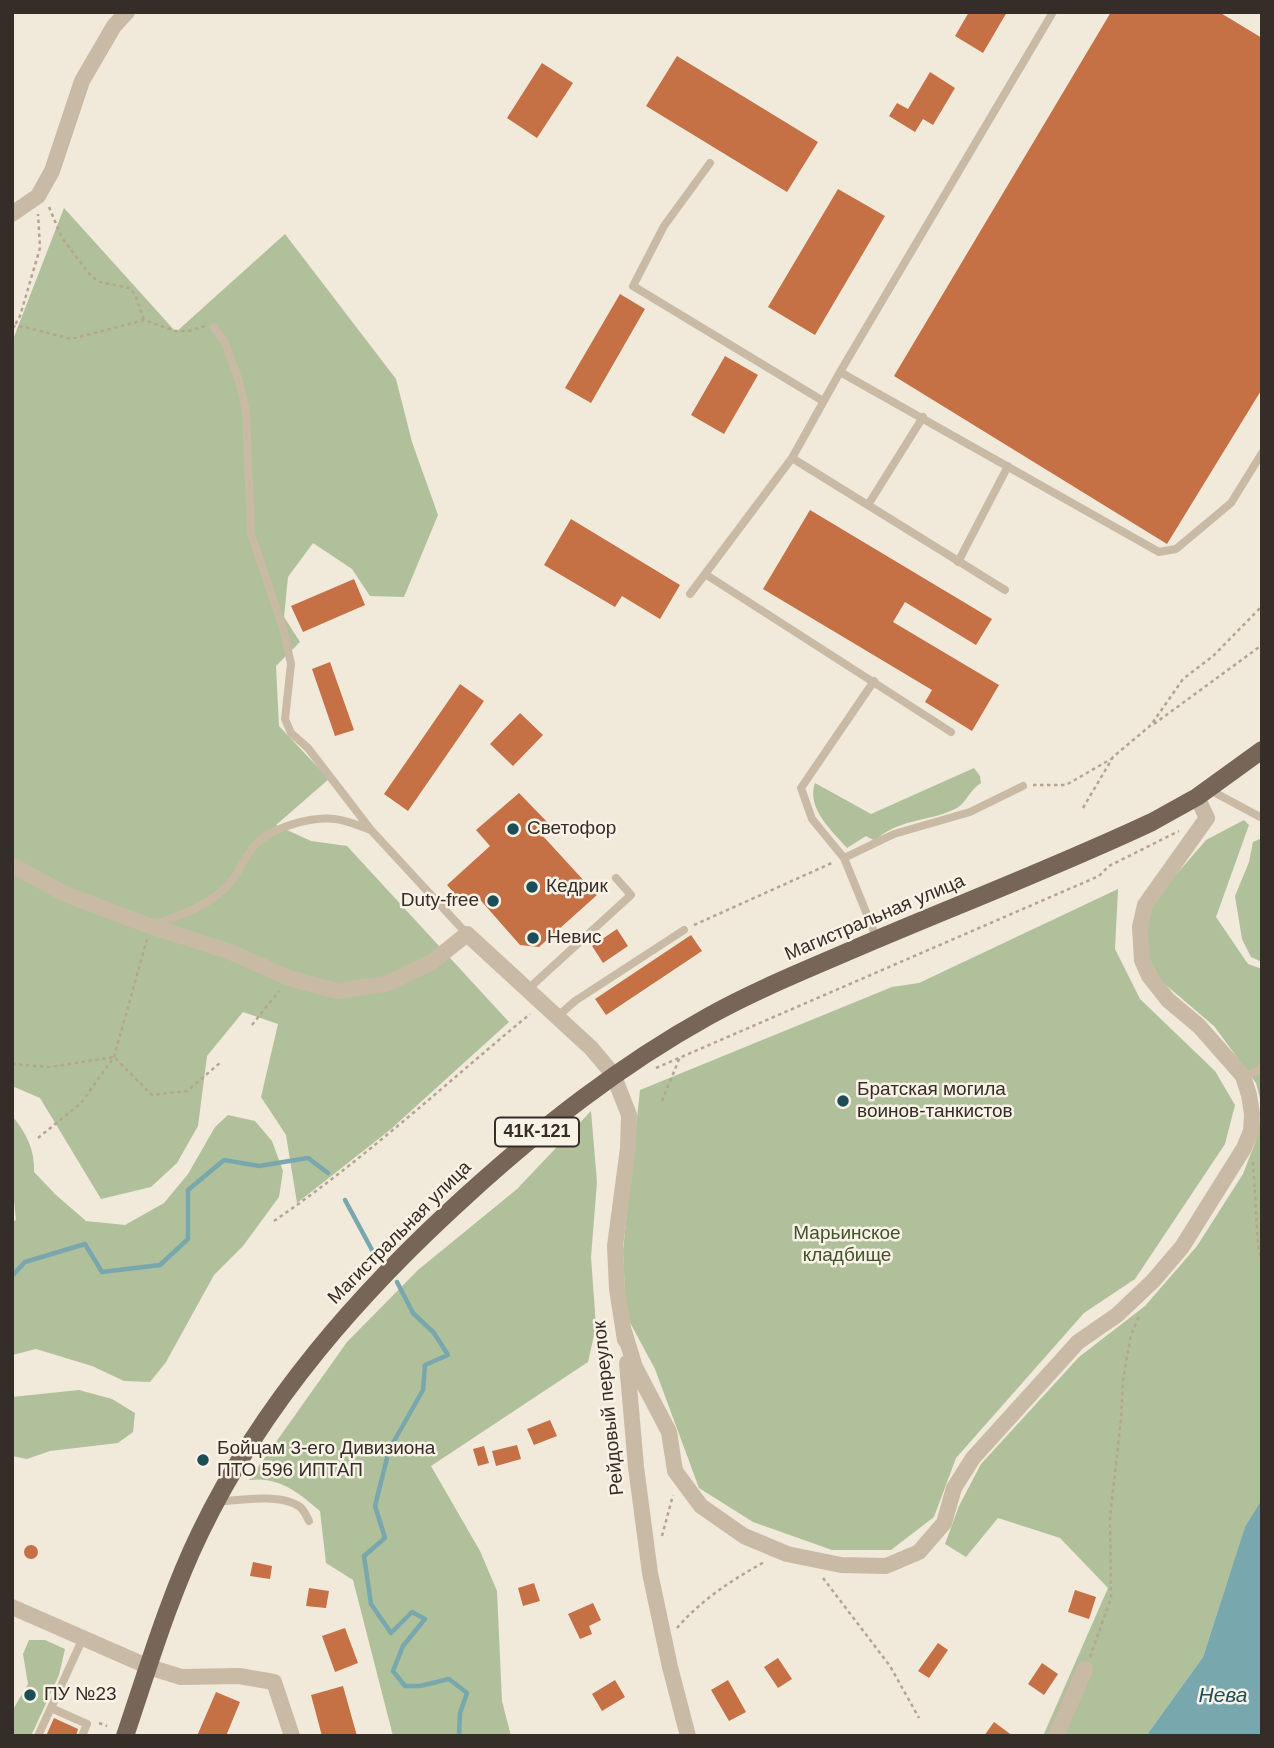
<!DOCTYPE html>
<html>
<head>
<meta charset="utf-8">
<style>
  body { margin:0 }
  #map { position:relative; width:1274px; height:1748px; overflow:hidden; background:#f1e9da; font-family:Helvetica,sans-serif }
  canvas { display:block }
  .frame { position:absolute; inset:0; border:14px solid #352d27; pointer-events:none }
</style>
</head>
<body>
<div id="map">
<canvas width="1274" height="1748"></canvas>
<div class="frame"></div>
</div>
<script>
const g = document.querySelector('canvas').getContext('2d');
g.lineJoin = 'round';
function fill(path, color) {
  g.fillStyle = color;
  g.fill(path, 'evenodd');
}
function strokePath(path, color, width, dash) {
  g.strokeStyle = color;
  g.lineWidth = width;
  g.lineCap = dash ? 'butt' : 'round';
  g.setLineDash(dash || []);
  g.stroke(path);
}
function write(font, color, halo, rows, align = 'center') {
  g.font = font + ' Helvetica,sans-serif';
  g.lineWidth = 5;
  g.setLineDash([]);
  g.textBaseline = 'middle';
  g.strokeStyle = halo;
  g.fillStyle = color;
  for (const [text, x, y, turn = 0] of rows) {
    g.save();
    g.translate(x, y);
    g.rotate((+turn || 0) * Math.PI / 180);
    g.textAlign = isNaN(turn) ? turn : align;
    if (halo) g.strokeText(text, 0, 0);
    g.fillText(text, 0, 0);
    g.restore();
  }
}
fill(new Path2D(`
  M 64,208 L 176,332 L 285,234 L 396,379 L 412,442 L 438,515 L 404,597 L 370,596 L 352,569 L 313,543 L 288,577 L 284,617 L 300,642 L 276,666 L 279,726 L 329,779 L 276,825 L 311,841 L 347,846 L 509,1022 L 391,1129 L 297,1203 L 286,1135 L 261,1097 L 278,1024 L 243,1012 L 207,1056 L 198,1126 L 177,1163 L 151,1187 L 101,1199 L 40,1098 L 12,1086 L 12,342 Z
  M 974,768 L 980,776 L 981,783 C 970,789 966,804 955,809 C 928,822 896,819 875,841 L 866,836 L 847,848 C 832,831 806,808 815,783 L 871,814 Z
  M 1244,820 L 1249,825 L 1216,917 L 1248,964 L 1262,969 L 1262,1106 L 1256,1083 L 1214,1026 L 1160,980 L 1142,944 L 1155,899 L 1206,840 Z
  M 1262,838 L 1262,962 L 1251,957 L 1242,939 L 1235,896 L 1249,862 L 1253,842 Z
  M 1118,889 L 1115,949 L 1140,999 L 1215,1071 L 1235,1105 L 1225,1144 L 1135,1279 L 1084,1313 L 956,1458 L 934,1517 L 891,1550 L 832,1550 L 753,1522 L 699,1488 L 655,1369 L 626,1315 L 623,1250 L 640,1090 L 892,987 L 919,983 Z
  M 591,1111 L 597,1182 L 591,1257 L 596,1326 L 588,1362 L 431,1466 L 480,1551 L 497,1591 L 502,1701 L 511,1736 L 420,1736 L 419,1734 L 393,1736 L 353,1580 L 326,1563 L 320,1511 C 299,1493 279,1476 249,1480 L 347,1342 L 418,1270 L 517,1189 Z
  M 1262,1111 L 1262,1499 L 1245,1528 L 1203,1657 L 1146,1736 L 1043,1736 L 1108,1588 L 1060,1538 L 998,1518 L 966,1557 L 945,1544 L 959,1506 L 981,1464 L 1079,1357 L 1145,1306 L 1197,1246 L 1243,1174 L 1255,1143 Z
  M 228,1115 L 255,1121 L 272,1141 L 283,1171 L 279,1197 L 243,1246 L 214,1275 L 166,1362 L 150,1382 L 124,1381 L 92,1366 L 36,1349 L 12,1355 L 12,1222 L 16,1220 L 12,1182 L 12,1116 C 26,1132 35,1150 34,1172 L 56,1195 L 86,1221 L 125,1225 L 164,1203 L 188,1174 L 215,1127 Z
  M 79,1390 L 112,1399 L 135,1413 L 133,1432 L 118,1443 L 50,1451 L 27,1459 L 12,1456 L 12,1397 Z
  M 29,1640 L 45,1640 L 65,1649 L 59,1675 L 31,1736 L 12,1736 L 12,1711 L 28,1684 L 23,1654 Z`), '#b0c09a');
fill(new Path2D(`
  M 1262,1499 L 1262,1736 L 1146,1736 L 1203,1657 L 1245,1527 Z`), '#79a7ae');
strokePath(new Path2D(`
  M 345,1200 L 378,1261
  M 12,1276 L 25,1262 L 85,1244 L 102,1272 L 160,1265 L 188,1239 L 188,1190 L 224,1160 L 259,1166 L 308,1158 L 328,1173
  M 397,1282 L 413,1313 L 434,1333 L 448,1355 L 425,1365 L 423,1390 L 389,1450 L 375,1506 L 385,1538 L 364,1556 L 371,1604 L 391,1633 L 412,1612 L 425,1619 L 403,1646 L 393,1671 L 405,1686 L 420,1686 L 449,1679 L 467,1693 L 460,1713 L 459,1736`), '#79a7ae', 4.5);
fill(new Path2D(`
  M 969,12 L 1007,12 L 983,53 L 955,36 Z
  M 1111,12 L 1219,12 L 1262,38 L 1262,389 L 1167,544 L 894,376 Z
  M 677,56 L 818,142 L 787,192 L 646,106 Z
  M 542,63 L 573,83 L 537,138 L 507,118 Z
  M 930,72 L 955,88 L 933,125 L 923,119 L 915,132 L 889,116 L 897,103 L 908,109 Z
  M 838,189 L 885,216 L 815,335 L 768,307 Z
  M 620,294 L 645,309 L 591,403 L 565,388 Z
  M 725,356 L 758,375 L 724,434 L 691,415 Z
  M 810,510 L 992,619 L 976,645 L 905,602 L 893,622 L 999,685 L 972,731 L 925,702 L 932,690 L 763,589 Z
  M 571,519 L 680,585 L 660,619 L 622,596 L 615,607 L 544,565 Z
  M 354,579 L 365,605 L 303,632 L 291,606 Z
  M 330,662 L 354,730 L 335,736 L 312,669 Z
  M 460,684 L 484,701 L 408,811 L 384,794 Z
  M 520,713 L 543,735 L 513,766 L 490,744 Z
  M 519,793 L 552,827 L 542,835 L 597,895 L 539,947 L 520,945 L 476,895 L 465,905 L 447,885 L 490,846 L 476,830 Z
  M 617,929 L 628,946 L 603,963 L 592,946 Z
  M 691,935 L 702,951 L 606,1015 L 595,999 Z
  M 550,1420 L 557,1436 L 534,1445 L 527,1429 Z
  M 517,1445 L 521,1459 L 496,1466 L 492,1451 Z
  M 484,1446 L 489,1463 L 478,1466 L 473,1449 Z
  M24 1552a7 7 0 1 1 14 0a7 7 0 1 1-14 0Z
  M 253,1562 L 272,1566 L 270,1579 L 250,1576 Z
  M 534,1583 L 540,1601 L 523,1606 L 518,1588 Z
  M 309,1588 L 329,1591 L 326,1608 L 306,1606 Z
  M 1075,1590 L 1096,1597 L 1089,1619 L 1068,1612 Z
  M 593,1603 L 601,1620 L 589,1626 L 592,1634 L 580,1639 L 568,1614 Z
  M 345,1628 L 358,1663 L 335,1672 L 322,1636 Z
  M 938,1643 L 948,1650 L 929,1678 L 918,1671 Z
  M 778,1658 L 792,1679 L 778,1688 L 764,1667 Z
  M 1042,1663 L 1058,1674 L 1044,1695 L 1028,1684 Z
  M 615,1680 L 625,1697 L 602,1711 L 592,1694 Z
  M 728,1680 L 746,1712 L 729,1721 L 711,1690 Z
  M 343,1686 L 357,1736 L 322,1736 L 311,1695 Z
  M 216,1692 L 240,1702 L 226,1736 L 197,1736 Z
  M 54,1718 L 78,1729 L 76,1736 L 46,1736 Z
  M 994,1722 L 1013,1736 L 984,1736 Z`), '#c57045');
strokePath(new Path2D(`
  M 49,207 L 62,238 L 91,276 L 100,282 L 129,288 L 135,294 L 144,320
  M 12,326 L 25,327 L 71,339 L 144,320 L 175,331 L 189,331 L 205,326
  M 12,330 L 20,316 L 40,248 L 38,214
  M 1154,724 L 1262,645
  M 1033,785 L 1066,785 L 1111,759
  M 1083,808 L 1113,757 L 1151,725 L 1183,679 L 1213,656 L 1262,606
  M 694,925 L 834,862
  M 252,1025 L 279,991
  M 12,1064 L 50,1067 L 114,1057 L 152,1095 L 187,1091 L 221,1062
  M 656,1068 L 1099,876 L 1109,866 L 1179,831
  M 662,1101 L 680,1057
  M 38,1138 L 81,1103 L 114,1057 L 147,939
  M 1253,1162 L 1258,1245 L 1262,1263
  M 274,1221 C 365,1159 445,1084 530,1014
  M 1261,1445 L 1262,1441
  M 662,1536 L 673,1495
  M 823,1578 L 890,1666 L 919,1718
  M 677,1628 C 702,1599 732,1580 766,1561
  M 1090,1657 L 1111,1598 L 1110,1517 L 1121,1419 L 1123,1380 L 1131,1335 L 1139,1316
  M 99,1723 L 107,1726`), '#b5a491', 2.5, [3.5, 3.5]);
strokePath(new Path2D(`
  M 1053,12 L 840,372 L 1159,552 L 1176,549 L 1231,503 L 1262,453
  M 710,163 L 664,226 L 633,286 L 823,401
  M 214,327 L 225,343 L 239,381 L 246,411 L 251,534 L 283,628 L 291,664 L 285,719 L 291,733 L 308,748 L 371,830 L 467,934
  M 792,458 L 1005,590
  M 868,505 L 923,417
  M 958,562 L 1008,466
  M 705,574 L 951,732
  M 690,594 L 792,458 L 840,372
  M 874,681 L 801,788 L 812,819 L 844,858 L 877,939
  M 1208,789 L 1262,818
  M 844,858 L 894,834 L 970,812 L 1023,786
  M 155,924 C 182,915 210,905 230,883 C 239,872 245,857 254,846 C 270,828 311,816 335,819 C 346,820 360,826 371,830
  M 527,990 L 631,895 L 616,878
  M 557,1017 L 575,1001 L 684,930
  M 1243,1076 L 1258,1071 L 1262,1066
  M 216,1502 C 238,1500 282,1493 300,1507 C 304,1510 307,1517 309,1521
  M 51,1708 L 87,1724 L 82,1736
  M 38,1736 L 83,1638`), '#c9baa6', 8);
strokePath(new Path2D(`
  M 12,214 L 38,196 L 52,171 L 82,81 L 114,26 L 127,12
  M 12,865 L 65,894 L 150,926 L 228,951 L 289,978 L 337,991 L 386,984 L 432,962 L 467,934 L 591,1048 L 613,1074 L 629,1115 L 628,1148 L 615,1246 L 617,1289 L 625,1340
  M 624,1331 L 635,1367 L 669,1432 L 675,1471 L 701,1506 L 744,1536 L 787,1554 L 841,1565 L 886,1566 L 919,1552 L 944,1523 L 954,1488 L 973,1458 L 1078,1342 L 1117,1315 L 1153,1281 L 1182,1247 L 1244,1148 L 1251,1131 L 1252,1114 L 1249,1095 L 1243,1076 L 1199,1026 L 1168,1000 L 1149,976 L 1142,960 L 1140,927 L 1145,905 L 1207,818 L 1197,797
  M 627,1363 L 636,1467 L 650,1573 L 670,1667 L 688,1736
  M 12,1607 L 149,1667 L 181,1677 L 239,1676 L 274,1682 L 292,1736
  M 1056,1736 L 1085,1669`), '#c9baa6', 16);
strokePath(new Path2D(`
  M 125,1736 C 148,1668 169,1597 200,1533 C 263,1402 360,1292 467,1195 C 543,1126 619,1066 709,1016 C 754,991 801,972 847,952 C 949,908 1052,869 1152,822 L 1197,797 L 1262,750`), '#776658', 18);
for (const [x, y, r, color] of [
  [513,829,7,"#1d4d57"],
  [532,887,7,"#1d4d57"],
  [493,901,7,"#1d4d57"],
  [533,938,7,"#1d4d57"],
  [843,1101,7,"#1d4d57"],
  [203,1460,7,"#1d4d57"],
  [30,1695,7,"#1d4d57"]
]) {
  const dot = new Path2D();
  dot.arc(x, y, r, 0, 2 * Math.PI);
  g.fillStyle = color;
  g.fill(dot);
  strokePath(dot, '#f9f2e7', 2.5);
}
for (const [x, y, w] of [
  [537,1132,84]
]) {
  const box = new Path2D();
  box.roundRect(x - w / 2, y - 14.5, w, 29, 5);
  g.fillStyle = '#f9f2e7';
  g.fill(box);
  strokePath(box, '#352d27', 2);
}
write('bold 18px', '#352d27', null, [
  ["41К-121",537,1132]
]);
write('19px', '#352d27', '#f9f2e7', [
  ["Светофор",527,829],
  ["Кедрик",546,887],
  ["Duty-free",479,901,"right"],
  ["Невис",547,938],
  ["Братская могила",857,1090],
  ["воинов-танкистов",857,1112],
  ["Бойцам 3-его Дивизиона",217,1449],
  ["ПТО 596 ИПТАП",217,1471],
  ["ПУ №23",44,1695]
], 'left');
write('19px', '#352d27', '#f9f2e7', [
  ["Магистральная улица",875,918,-23],
  ["Магистральная улица",400,1233,-45],
  ["Рейдовый переулок",609,1408,-96]
]);
write('19px', '#41542b', '#f9f2e7', [
  ["Марьинское",847,1234],
  ["кладбище",847,1256]
]);
write('italic 21px', '#1d4d57', '#f9f2e7', [
  ["Нева",1223,1696]
]);
</script>
</body>
</html>
